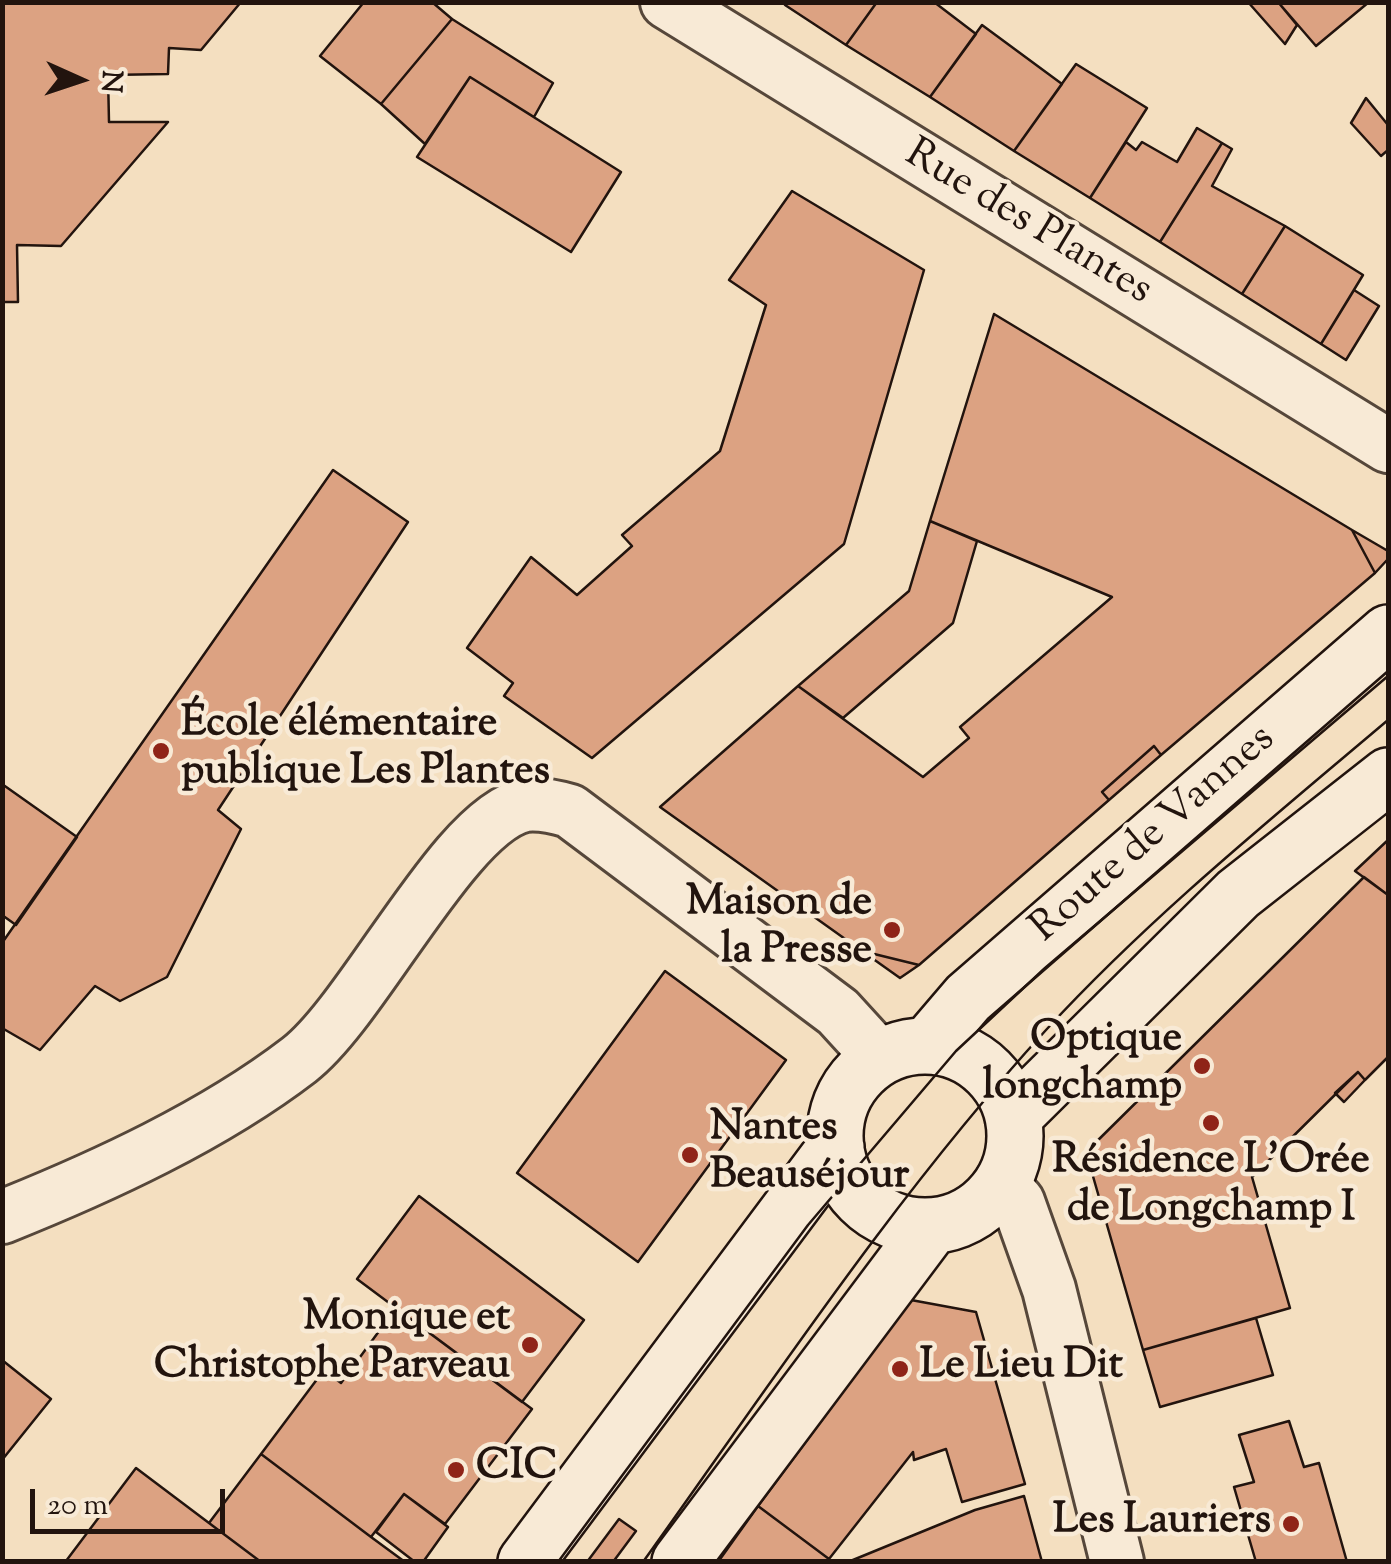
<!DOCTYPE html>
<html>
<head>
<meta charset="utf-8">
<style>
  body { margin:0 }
  #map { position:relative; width:1391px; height:1564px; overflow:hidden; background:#f4dfc0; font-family:"Sorts Mill Goudy",serif }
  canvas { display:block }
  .frame { position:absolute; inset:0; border:5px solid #22140e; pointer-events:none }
  .north { position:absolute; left:30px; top:30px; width:100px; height:100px; -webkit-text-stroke:8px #f8ead6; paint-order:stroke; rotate:93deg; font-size:28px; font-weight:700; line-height:40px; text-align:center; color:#22140e }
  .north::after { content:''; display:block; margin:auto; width:35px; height:45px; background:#22140e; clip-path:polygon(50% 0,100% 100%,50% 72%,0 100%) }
  .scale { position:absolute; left:30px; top:1489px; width:195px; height:45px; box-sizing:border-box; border:5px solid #22140e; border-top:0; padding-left:12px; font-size:30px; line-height:35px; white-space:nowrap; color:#22140e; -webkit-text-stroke:8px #f8ead6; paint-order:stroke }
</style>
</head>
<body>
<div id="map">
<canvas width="1391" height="1564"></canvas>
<div class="frame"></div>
<div class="north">N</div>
<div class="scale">20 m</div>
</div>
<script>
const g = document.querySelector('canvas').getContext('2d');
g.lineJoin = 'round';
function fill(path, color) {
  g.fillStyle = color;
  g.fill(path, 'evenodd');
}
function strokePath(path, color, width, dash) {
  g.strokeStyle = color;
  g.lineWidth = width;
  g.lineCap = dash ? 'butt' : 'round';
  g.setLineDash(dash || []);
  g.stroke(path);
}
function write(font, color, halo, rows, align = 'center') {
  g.font = font + ' "Sorts Mill Goudy",serif';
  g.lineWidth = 9;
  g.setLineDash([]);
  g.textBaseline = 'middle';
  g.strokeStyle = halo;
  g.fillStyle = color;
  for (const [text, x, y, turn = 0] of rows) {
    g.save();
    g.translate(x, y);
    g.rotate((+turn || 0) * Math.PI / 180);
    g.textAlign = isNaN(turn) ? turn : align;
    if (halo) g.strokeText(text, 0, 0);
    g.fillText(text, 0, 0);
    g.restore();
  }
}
const building = new Path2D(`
  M 2,2 L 241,2 L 201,50 L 169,48 L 168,74 L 108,75 L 109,122 L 168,122 L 61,246 L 17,245 L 18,302 L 2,302 Z
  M 364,2 L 432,2 L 452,19 L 381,104 L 320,56 Z
  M 787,2 L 877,2 L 846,45 L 785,5 Z
  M 877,2 L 934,2 L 976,34 L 930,97 L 846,45 Z
  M 1248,2 L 1278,2 L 1297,25 L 1285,44 Z
  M 1278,2 L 1369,2 L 1316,46 Z
  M 452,19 L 553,83 L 534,117 L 470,77 L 425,144 L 381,104 Z
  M 982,25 L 1062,84 L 1014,151 L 930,97 Z
  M 1076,64 L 1147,108 L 1090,198 L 1014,151 Z
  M 470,77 L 621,172 L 571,252 L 417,157 Z
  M 1366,98 L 1388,125 L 1388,150 L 1381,156 L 1351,123 Z
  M 1197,128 L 1222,143 L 1160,242 L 1090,198 L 1126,142 L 1136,150 L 1142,142 L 1177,162 Z
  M 1222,143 L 1232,149 L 1212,186 L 1285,226 L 1242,294 L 1160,242 Z
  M 792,191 L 924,270 L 844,544 L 592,758 L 504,696 L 513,683 L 467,648 L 531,557 L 577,595 L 632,546 L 622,535 L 720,451 L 766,305 L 729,280 Z
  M 1285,226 L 1363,275 L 1321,344 L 1242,294 Z
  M 1354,290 L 1379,306 L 1346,360 L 1321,344 Z
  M 994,314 L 1352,530 L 1375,573 L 1161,755 L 1154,746 L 1102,792 L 1109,800 L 919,965 L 862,951 L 660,807 L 798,686 L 923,777 L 969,738 L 960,727 L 1112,597 L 930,521 Z
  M 333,470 L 408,522 L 218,810 L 241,829 L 167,977 L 120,1001 L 95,986 L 40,1050 L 2,1028 L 2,943 Z
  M 930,521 L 977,541 L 953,623 L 843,718 L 798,686 L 909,591 Z
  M 1352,530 L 1388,551 L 1388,559 L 1375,573 Z
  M 1154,746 L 1161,755 L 1109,800 L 1102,792 Z
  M 2,784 L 77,837 L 16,925 L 2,915 Z
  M 1388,840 L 1388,895 L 1355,871 Z
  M 1364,877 L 1388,895 L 1388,1057 L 1365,1080 L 1358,1072 L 1252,1177 L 1290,1308 L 1143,1350 L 1086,1152 Z
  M 862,951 L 919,965 L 900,978 Z
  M 665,971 L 786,1060 L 638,1262 L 517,1173 Z
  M 1358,1072 L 1365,1080 L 1344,1102 L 1335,1093 Z
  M 419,1196 L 584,1320 L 522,1402 L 357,1279 Z
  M 911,1300 L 976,1312 L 1025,1484 L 962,1502 L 946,1449 L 914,1460 L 913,1452 L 829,1559 L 758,1506 Z
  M 396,1308 L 532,1409 L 445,1524 L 404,1494 L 371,1537 L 261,1454 L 324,1370 L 341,1383 Z
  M 1256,1318 L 1273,1375 L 1160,1407 L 1143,1350 Z
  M 2,1360 L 51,1399 L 2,1460 Z
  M 1289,1421 L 1304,1467 L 1319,1463 L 1347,1562 L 1256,1562 L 1234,1487 L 1254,1482 L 1239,1435 Z
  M 261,1454 L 371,1537 L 405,1562 L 261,1562 L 209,1523 Z
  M 136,1468 L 209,1523 L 261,1562 L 66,1561 Z
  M 404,1494 L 448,1527 L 423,1562 L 415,1562 L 376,1532 Z
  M 1024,1496 L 1042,1562 L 848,1562 L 975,1510 Z
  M 758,1506 L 829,1559 L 832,1562 L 718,1562 Z
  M 619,1519 L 636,1531 L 613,1562 L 587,1562 Z`);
fill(building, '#dca282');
strokePath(building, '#22140e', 2.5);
const minor = new Path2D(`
  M 667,2 L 1388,446
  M 1001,1183 L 1018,1202 L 1049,1289 L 1117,1562
  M 2,1217 C 102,1177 213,1126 299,1060 C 364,1010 454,820 525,805 C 540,803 556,807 570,811 L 838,1012 L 880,1058`);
const secondary = new Path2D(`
  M 927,1046 L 968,998 L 1388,633
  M835 1136a90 90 0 1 1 180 0a90 90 0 1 1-180 0Z
  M 1013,1117 L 1238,894 L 1388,776
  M 526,1562 L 836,1147
  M 680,1562 L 932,1226`);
strokePath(minor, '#56473a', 58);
strokePath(secondary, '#22140e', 60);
strokePath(minor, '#f8ead6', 52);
strokePath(secondary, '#f8ead6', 55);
strokePath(new Path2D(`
  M 558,1562 L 808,1225 L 956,1051 L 1045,968 L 1388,676
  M 643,1562 C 772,1382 896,1194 1046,1030 C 1150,917 1271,819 1388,720`), '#22140e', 2.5);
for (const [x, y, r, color] of [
  [161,751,10,"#8f2418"],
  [892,930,10,"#8f2418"],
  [1202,1066,10,"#8f2418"],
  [1211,1123,10,"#8f2418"],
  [690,1155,10,"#8f2418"],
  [530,1345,10,"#8f2418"],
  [900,1369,10,"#8f2418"],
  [456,1470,10,"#8f2418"],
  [1291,1524,10,"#8f2418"]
]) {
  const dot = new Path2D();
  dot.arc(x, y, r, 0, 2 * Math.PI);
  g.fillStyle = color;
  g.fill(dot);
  strokePath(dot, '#f8ead6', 4);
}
write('42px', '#22140e', '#f8ead6', [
  ["Rue des Plantes",1027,225,31],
  ["Route de Vannes",1155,836,-41]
]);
write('bold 42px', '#22140e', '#f8ead6', [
  ["École élémentaire",181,727],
  ["publique Les Plantes",181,775],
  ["Maison de",872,906,"right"],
  ["la Presse",872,954,"right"],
  ["Optique",1182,1042,"right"],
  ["longchamp",1182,1090,"right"],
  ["Nantes",710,1131],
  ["Beauséjour",710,1179],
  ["Résidence L'Orée",1211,1164,"center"],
  ["de Longchamp I",1211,1212,"center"],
  ["Monique et",510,1321,"right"],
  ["Christophe Parveau",510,1369,"right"],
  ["Le Lieu Dit",920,1369],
  ["CIC",476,1470],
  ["Les Lauriers",1271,1524,"right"]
], 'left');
</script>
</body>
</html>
